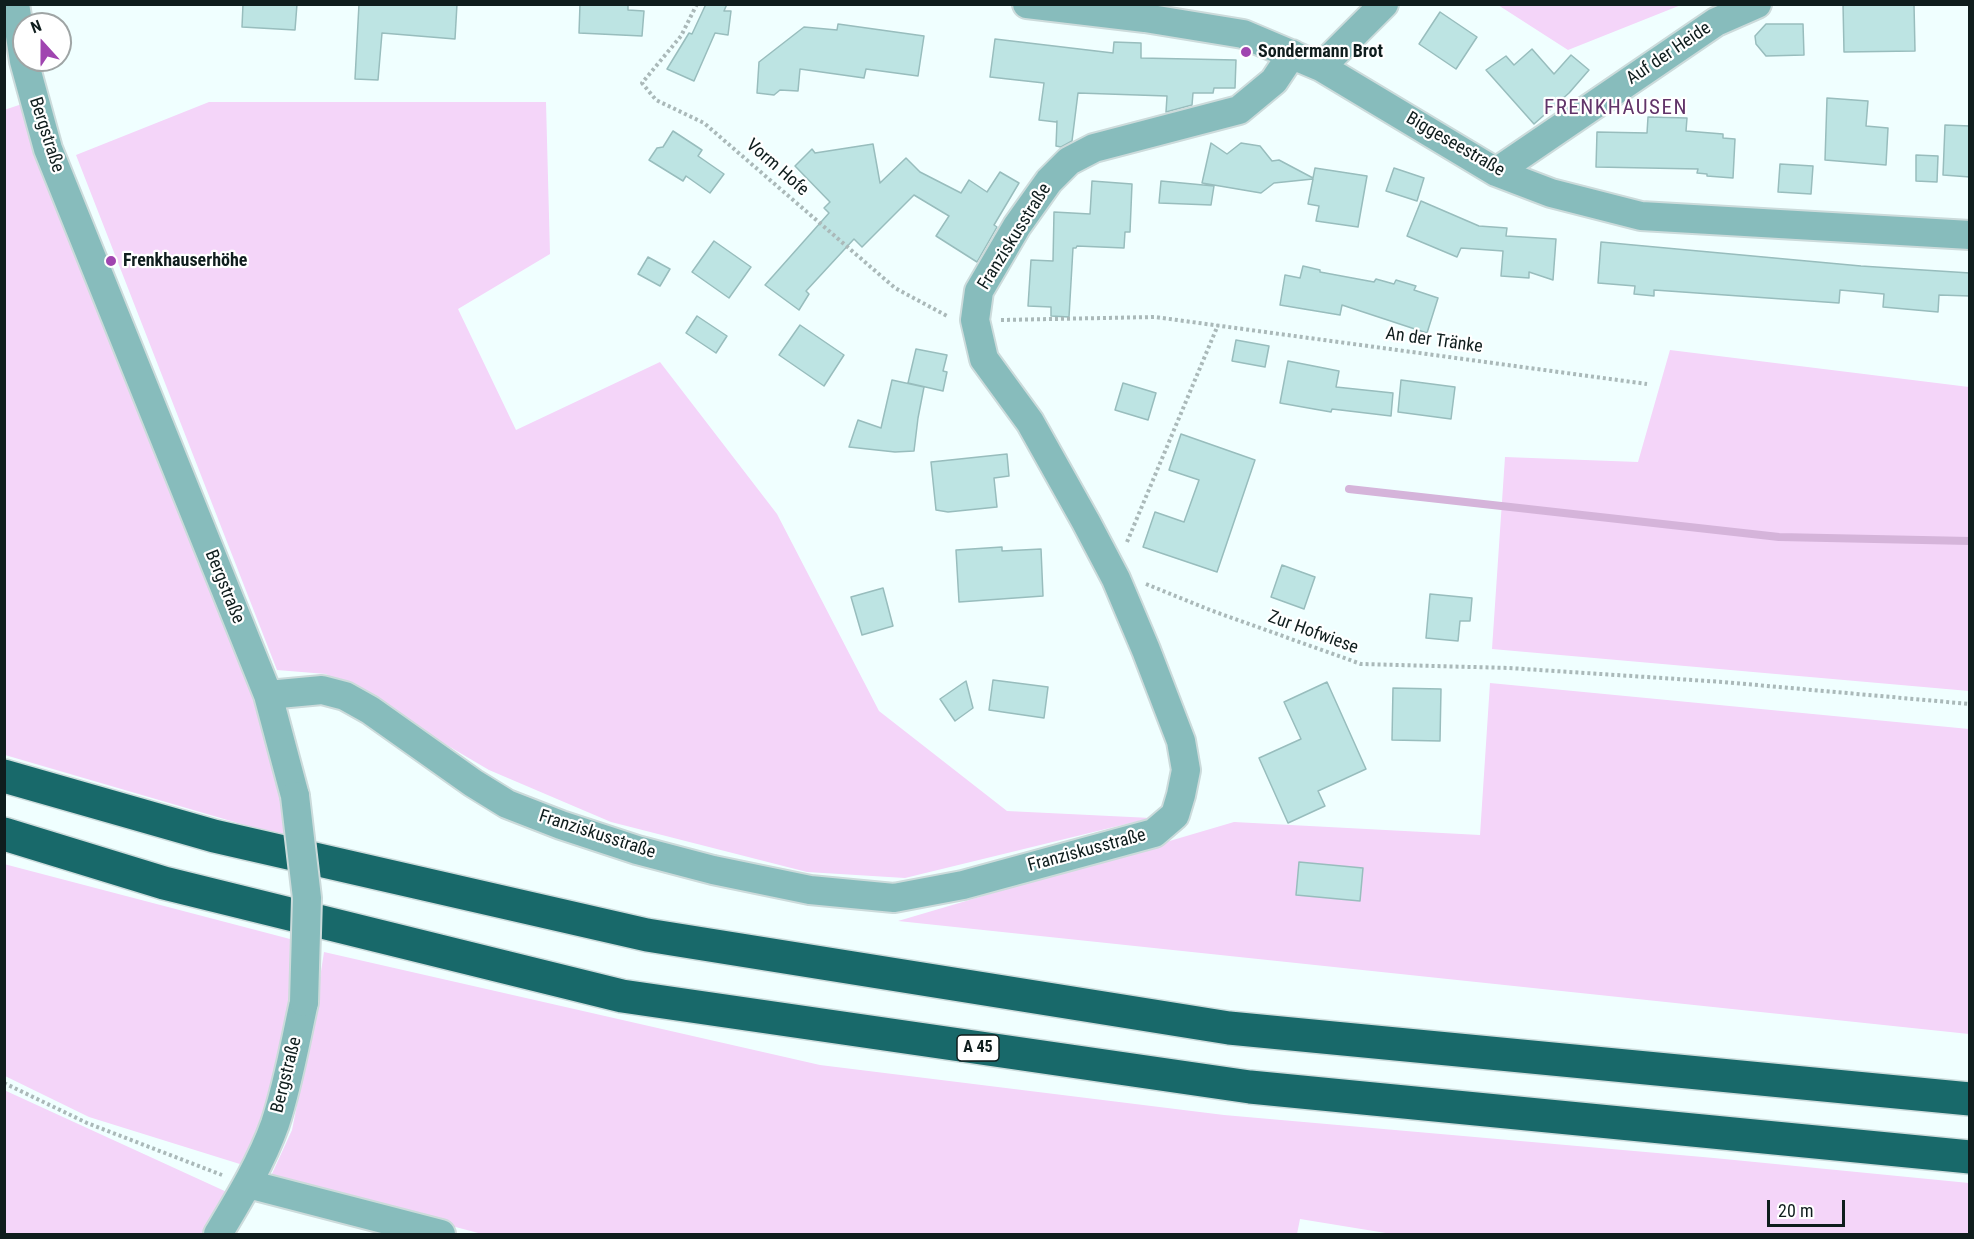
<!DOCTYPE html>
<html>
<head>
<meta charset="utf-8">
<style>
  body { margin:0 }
  #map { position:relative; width:1974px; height:1239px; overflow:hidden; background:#f0ffff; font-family:"Roboto Condensed",sans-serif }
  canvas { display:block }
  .frame { position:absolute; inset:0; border:6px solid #0f1d1d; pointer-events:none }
  .north { position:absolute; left:12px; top:12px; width:60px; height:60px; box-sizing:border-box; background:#fff; border:2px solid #9fa5a5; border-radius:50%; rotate:339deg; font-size:16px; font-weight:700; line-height:24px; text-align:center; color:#0f1d1d }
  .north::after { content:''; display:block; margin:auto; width:21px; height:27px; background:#a045b0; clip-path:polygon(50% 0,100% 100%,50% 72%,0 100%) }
  .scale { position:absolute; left:1767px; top:1200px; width:78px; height:27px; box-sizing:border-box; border:3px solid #0f1d1d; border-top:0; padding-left:8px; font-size:18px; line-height:21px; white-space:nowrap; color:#0f1d1d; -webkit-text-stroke:4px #fff; paint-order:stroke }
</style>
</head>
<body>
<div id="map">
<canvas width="1974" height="1239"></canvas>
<div class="frame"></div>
<div class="north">N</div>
<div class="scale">20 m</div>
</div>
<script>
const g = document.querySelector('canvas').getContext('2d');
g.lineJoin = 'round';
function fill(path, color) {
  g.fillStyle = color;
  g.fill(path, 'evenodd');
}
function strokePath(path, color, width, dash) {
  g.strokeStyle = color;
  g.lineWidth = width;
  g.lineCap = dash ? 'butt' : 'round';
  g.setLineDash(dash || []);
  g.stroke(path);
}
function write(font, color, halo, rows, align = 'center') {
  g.font = font + ' "Roboto Condensed",sans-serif';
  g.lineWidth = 4.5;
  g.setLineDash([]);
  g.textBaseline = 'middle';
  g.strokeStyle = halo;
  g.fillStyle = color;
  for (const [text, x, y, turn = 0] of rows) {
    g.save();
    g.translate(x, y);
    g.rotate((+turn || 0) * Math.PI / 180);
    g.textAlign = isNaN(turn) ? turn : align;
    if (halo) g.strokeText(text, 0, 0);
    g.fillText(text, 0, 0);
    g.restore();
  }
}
fill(new Path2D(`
  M 1498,5 L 1681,5 L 1568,50 Z
  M 31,101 L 259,697 L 271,766 L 274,768 L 289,838 L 5,755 L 4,110 Z
  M 209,102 L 546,102 L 550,254 L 458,309 L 516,430 L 660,362 L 777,514 L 879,711 L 1007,811 L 1151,818 L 905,878 L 807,872 L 611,822 L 489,770 L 326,674 L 277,670 L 76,155 Z
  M 1670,350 L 1969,387 L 1969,691 L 1492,649 L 1505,457 L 1638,462 Z
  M 1490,683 L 1969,729 L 1969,1034 L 898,921 L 1234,822 L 1480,835 Z
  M 4,864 L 290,939 L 289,1023 L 264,1114 L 243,1165 L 89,1117 L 5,1076 Z
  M 324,952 L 820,1065 L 1224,1115 L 1714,1158 L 1969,1183 L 1970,1234 L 1392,1234 L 1300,1219 L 1297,1234 L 482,1234 L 270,1178 L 292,1130 L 312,1030 Z
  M 4,1090 L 229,1193 L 203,1234 L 5,1234 Z`), '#f4d5f9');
strokePath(new Path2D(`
  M 1349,489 L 1779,537 L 1970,541`), '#d5b4da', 8);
const building = new Path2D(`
  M 243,4 L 297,4 L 295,30 L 242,27 Z
  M 359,4 L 457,4 L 455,39 L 382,33 L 378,80 L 355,79 Z
  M 580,4 L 628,4 L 628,10 L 644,11 L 642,36 L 579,33 Z
  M 706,4 L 727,4 L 724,11 L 731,11 L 728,35 L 715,33 L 694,81 L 667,69 L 689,33 L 692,34 Z
  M 1843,4 L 1914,4 L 1915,51 L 1844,52 Z
  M 1440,12 L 1477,37 L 1456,69 L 1419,44 Z
  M 838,24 L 924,36 L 918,76 L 866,69 L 864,78 L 800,69 L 798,91 L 780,90 L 774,95 L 757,93 L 759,62 L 804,27 L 837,30 Z
  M 1766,24 L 1803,24 L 1804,55 L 1766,56 L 1756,44 L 1755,36 Z
  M 995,39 L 1113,53 L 1114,42 L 1141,43 L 1141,58 L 1236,60 L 1235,88 L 1214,88 L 1213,93 L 1193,93 L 1192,105 L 1166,112 L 1167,96 L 1078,93 L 1072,141 L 1061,147 L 1056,146 L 1057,121 L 1056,122 L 1039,120 L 1044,83 L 990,77 Z
  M 1532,49 L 1554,74 L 1571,55 L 1589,70 L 1569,93 L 1534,124 L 1486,70 L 1506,56 L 1514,65 Z
  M 1827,98 L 1868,101 L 1866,126 L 1888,128 L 1886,165 L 1825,160 Z
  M 1648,117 L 1687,118 L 1686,131 L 1723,134 L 1723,138 L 1735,139 L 1733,178 L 1707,176 L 1707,174 L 1697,173 L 1698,169 L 1596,167 L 1597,132 L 1647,133 Z
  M 1945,125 L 1970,126 L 1970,177 L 1943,175 Z
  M 673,131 L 702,150 L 698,156 L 724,174 L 710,193 L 686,176 L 683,181 L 649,160 L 657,148 L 663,147 Z
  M 1211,143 L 1227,154 L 1241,143 L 1260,146 L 1272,161 L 1279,160 L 1313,178 L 1315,168 L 1367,176 L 1358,227 L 1316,221 L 1319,206 L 1308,204 L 1313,179 L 1274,183 L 1261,193 L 1202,183 Z
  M 873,144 L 880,183 L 906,158 L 920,172 L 961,193 L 969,180 L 987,192 L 1000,172 L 1019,183 L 994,225 L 997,227 L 977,262 L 936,236 L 949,216 L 914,195 L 862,247 L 854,239 L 806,291 L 809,294 L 799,310 L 765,285 L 829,213 L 824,208 L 830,202 L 795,166 L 812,149 L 815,153 Z
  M 1916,155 L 1938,156 L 1937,182 L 1916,181 Z
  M 1780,164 L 1813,166 L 1811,194 L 1778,192 Z
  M 1394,168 L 1424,178 L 1417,201 L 1386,191 Z
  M 1092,181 L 1132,184 L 1130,232 L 1125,232 L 1124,248 L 1077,246 L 1076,248 L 1073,248 L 1069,317 L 1051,316 L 1051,307 L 1028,306 L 1031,260 L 1053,261 L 1054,212 L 1090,214 Z
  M 1161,181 L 1214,186 L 1211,205 L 1159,203 Z
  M 1421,201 L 1479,226 L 1507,228 L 1506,236 L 1556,239 L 1553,280 L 1529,272 L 1529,278 L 1501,276 L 1503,251 L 1461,248 L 1457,257 L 1407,236 Z
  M 714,241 L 751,267 L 729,298 L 692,272 Z
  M 1601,242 L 1861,266 L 1970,273 L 1970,296 L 1939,295 L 1938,312 L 1883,307 L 1884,294 L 1840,290 L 1839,303 L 1654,290 L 1654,296 L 1634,294 L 1635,286 L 1598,283 Z
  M 648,257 L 670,269 L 660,286 L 638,274 Z
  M 1303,266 L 1320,270 L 1320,272 L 1374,282 L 1376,279 L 1394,284 L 1396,280 L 1416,286 L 1414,290 L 1438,298 L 1427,333 L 1342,305 L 1340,315 L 1280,305 L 1285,275 L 1300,278 Z
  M 697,316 L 727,336 L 716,353 L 686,333 Z
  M 800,325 L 844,355 L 824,386 L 779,355 Z
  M 1236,340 L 1269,346 L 1265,367 L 1232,361 Z
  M 916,349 L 947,355 L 943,371 L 947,372 L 943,391 L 908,383 Z
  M 1288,361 L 1339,371 L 1336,387 L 1393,393 L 1391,416 L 1332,409 L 1331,412 L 1280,403 Z
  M 892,380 L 924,387 L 918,418 L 914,451 L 895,452 L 849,447 L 858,420 L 881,428 Z
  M 1401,380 L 1455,387 L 1451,419 L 1398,412 Z
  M 1123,383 L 1156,393 L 1148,420 L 1115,410 Z
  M 1181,434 L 1255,460 L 1217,572 L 1143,547 L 1155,512 L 1184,522 L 1199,480 L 1169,470 Z
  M 1007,454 L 1009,476 L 994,478 L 997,507 L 948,512 L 936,510 L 931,462 Z
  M 1002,547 L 1002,551 L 1041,549 L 1043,596 L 959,602 L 956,550 Z
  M 1282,565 L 1315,577 L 1304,609 L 1271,597 Z
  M 883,588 L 893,626 L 862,635 L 851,597 Z
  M 1430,594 L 1472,598 L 1470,621 L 1460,621 L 1458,641 L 1426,638 Z
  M 993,680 L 1048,687 L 1044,718 L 989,710 Z
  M 966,681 L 973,708 L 955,721 L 940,699 Z
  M 1327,682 L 1366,769 L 1318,791 L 1325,806 L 1288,823 L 1259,758 L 1301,739 L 1284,702 Z
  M 1393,688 L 1441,689 L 1440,741 L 1392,740 Z
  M 1299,862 L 1363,868 L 1360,901 L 1296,895 Z`);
fill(building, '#bde4e3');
strokePath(building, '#98bdbd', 1.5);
const minor = new Path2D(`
  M 15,4 L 24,61 L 48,149 L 268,695 L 295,796
  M 1027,4 L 1145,18 L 1243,34 L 1321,67 L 1496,172 L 1551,193 L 1641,216 L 1970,235
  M 1321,67 L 1384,4
  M 1496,172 L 1716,22 L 1757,4
  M 268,695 L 322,690 L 345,696 L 370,710 L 473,783 L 507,804 L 561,825 L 637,850 L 713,870 L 810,890 L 894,898 L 963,885 L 1154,833 L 1175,815 L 1181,795 L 1186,770 L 1181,741 L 1146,650 L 1116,579 L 1086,522 L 1030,422 L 984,359 L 975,320 L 979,291 L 1017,226 L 1049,181 L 1069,161 L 1094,148 L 1239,110 L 1274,81 L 1292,54
  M 248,1184 L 441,1234
  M 218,1234 C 239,1199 261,1163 275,1124 C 288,1085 295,1043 304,1002`);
const highway = new Path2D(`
  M 4,776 L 214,836 L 647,935 L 1229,1028 L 1970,1099
  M 4,834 L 164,883 L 622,996 L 1250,1087 L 1970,1157`);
strokePath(minor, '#ccdbdb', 32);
strokePath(highway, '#ccdbdb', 36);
strokePath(new Path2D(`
  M 697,4 L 681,36 L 642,83 L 656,100 L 704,123 L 895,288 L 949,317
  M 1001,320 L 1155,317 L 1647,384
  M 1127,542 L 1218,325
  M 1146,584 L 1210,610 L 1361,664 L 1509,668 L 1723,682 L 1970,704
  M 4,1083 L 87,1123 L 222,1175`), '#aab9b9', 4, [3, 3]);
strokePath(minor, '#87bcbc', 28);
strokePath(highway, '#18696a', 33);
const minorBridge = new Path2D(`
  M 295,796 L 307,898 L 304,1002`);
strokePath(minorBridge, '#ccdbdb', 32, []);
strokePath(minorBridge, '#87bcbc', 28);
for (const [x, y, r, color] of [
  [1246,52,6,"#a045b0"],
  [111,261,6,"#a045b0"]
]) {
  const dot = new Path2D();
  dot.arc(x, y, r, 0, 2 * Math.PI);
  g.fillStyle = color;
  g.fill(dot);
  strokePath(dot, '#fff', 2);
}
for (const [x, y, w] of [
  [978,1048,42]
]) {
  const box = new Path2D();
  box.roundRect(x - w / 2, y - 13, w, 26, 4.5);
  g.fillStyle = '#fff';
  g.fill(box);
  strokePath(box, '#0f1d1d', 1.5);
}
write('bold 16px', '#0f1d1d', null, [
  ["A 45",978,1048]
]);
write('bold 18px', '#0f1d1d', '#fff', [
  ["Sondermann Brot",1258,52],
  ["Frenkhauserhöhe",123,261]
], 'left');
write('18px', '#0f1d1d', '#fff', [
  ["Auf der Heide",1669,54,-34],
  ["Bergstraße",46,135,72],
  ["Biggeseestraße",1455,145,30],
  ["Vorm Hofe",777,168,41],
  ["Franziskusstraße",1015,237,-58],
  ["An der Tränke",1434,341,8],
  ["Bergstraße",224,587,68],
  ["Zur Hofwiese",1313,633,20],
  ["Franziskusstraße",597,835,18],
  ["Franziskusstraße",1087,851,-15],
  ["Bergstraße",287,1075,-76]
]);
g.letterSpacing = '1.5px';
write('21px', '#613469', '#fff', [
  ["FRENKHAUSEN",1616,109]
]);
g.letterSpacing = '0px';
</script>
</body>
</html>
